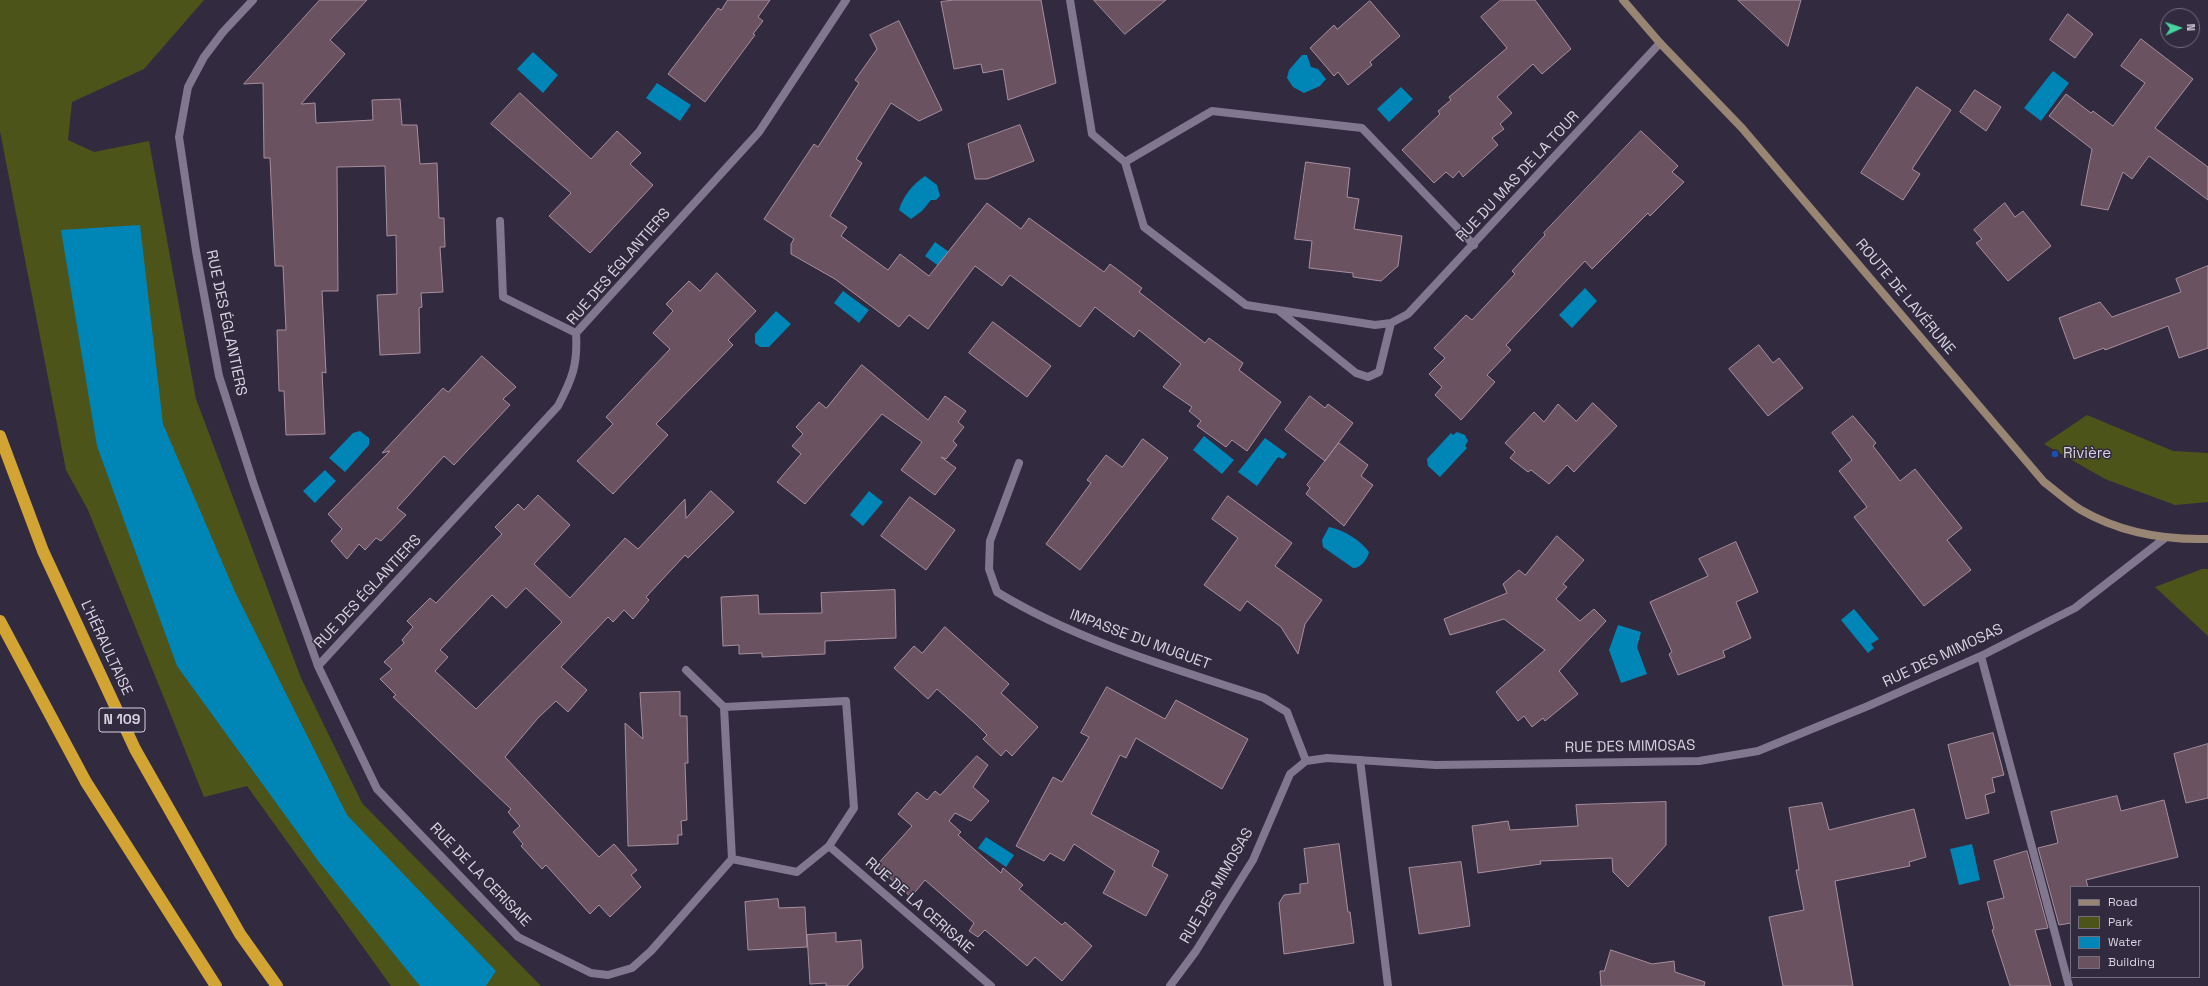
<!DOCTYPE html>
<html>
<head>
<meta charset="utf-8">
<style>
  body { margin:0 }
  #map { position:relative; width:2208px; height:986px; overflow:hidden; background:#322b3f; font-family:"Space Grotesk",sans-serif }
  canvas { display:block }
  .legend { position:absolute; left:2070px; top:886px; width:130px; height:92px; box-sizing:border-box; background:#322b3f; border:1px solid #746e7f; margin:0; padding:5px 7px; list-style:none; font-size:12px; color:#d7d2df }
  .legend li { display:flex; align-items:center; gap:8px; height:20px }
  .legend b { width:20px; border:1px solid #746e7f }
  .north { position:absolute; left:2160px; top:8px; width:40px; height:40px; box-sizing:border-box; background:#322b3f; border:1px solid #746e7f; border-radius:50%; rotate:87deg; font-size:11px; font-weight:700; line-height:16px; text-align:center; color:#d7d2df }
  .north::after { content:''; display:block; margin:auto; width:14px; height:18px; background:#46d49e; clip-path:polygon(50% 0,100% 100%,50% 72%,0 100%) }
</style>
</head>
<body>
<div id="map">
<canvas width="2208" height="986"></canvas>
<ul class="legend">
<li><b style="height:5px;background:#998574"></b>Road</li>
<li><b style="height:11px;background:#4d5419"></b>Park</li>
<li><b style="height:11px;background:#0085b7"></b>Water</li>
<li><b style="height:11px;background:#6a5260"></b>Building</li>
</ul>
<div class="north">N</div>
</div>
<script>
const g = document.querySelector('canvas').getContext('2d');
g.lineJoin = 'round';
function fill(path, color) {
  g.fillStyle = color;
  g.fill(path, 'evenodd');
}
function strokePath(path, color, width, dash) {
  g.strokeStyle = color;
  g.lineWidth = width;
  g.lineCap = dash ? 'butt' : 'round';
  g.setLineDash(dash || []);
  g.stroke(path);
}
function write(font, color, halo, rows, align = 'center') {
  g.font = font + ' "Space Grotesk",sans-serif';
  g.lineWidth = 3;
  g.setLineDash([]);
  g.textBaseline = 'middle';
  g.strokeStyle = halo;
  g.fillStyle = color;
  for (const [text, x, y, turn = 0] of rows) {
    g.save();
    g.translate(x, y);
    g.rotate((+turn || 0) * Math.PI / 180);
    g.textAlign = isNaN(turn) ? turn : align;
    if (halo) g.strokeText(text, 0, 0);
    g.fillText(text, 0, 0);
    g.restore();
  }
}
fill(new Path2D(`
  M 0,0 L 204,0 L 144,69 L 72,102 L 68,140 L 94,152 L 149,141 L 196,399 L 301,678 L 362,803 L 541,986 L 391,986 L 247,786 L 204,797 L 88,510 L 66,470 L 0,131 Z
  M 2087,415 L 2173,451 L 2208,453 L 2208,502 L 2175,505 L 2105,479 L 2044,444 Z
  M 2202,569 L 2208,569 L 2208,636 L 2155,587 Z`), '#4d5419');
fill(new Path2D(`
  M 533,52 L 558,75 L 543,93 L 517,69 Z
  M 1302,55 L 1307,55 L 1311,67 L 1318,69 L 1326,79 L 1320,86 L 1304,93 L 1293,87 L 1287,78 L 1289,70 Z
  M 2053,71 L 2069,83 L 2041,121 L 2024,108 Z
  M 657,83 L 691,105 L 680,121 L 646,98 Z
  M 1401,87 L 1413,99 L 1389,122 L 1377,109 Z
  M 925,176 L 937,185 L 940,196 L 936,200 L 931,200 L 922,211 L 911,219 L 899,210 C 903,196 913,184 925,176 Z
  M 140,225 L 163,424 L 235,592 L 347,815 L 496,971 L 486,986 L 420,986 L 319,862 L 177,666 L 97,446 L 61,230 Z
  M 935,242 L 966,264 L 955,278 L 925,256 Z
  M 1585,288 L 1597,301 L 1572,328 L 1559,315 Z
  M 843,291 L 869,310 L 859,323 L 834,303 Z
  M 776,311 L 791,324 L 769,347 L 760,347 L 755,343 L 755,334 Z
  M 360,431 L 369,438 L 369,445 L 345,472 L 329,458 L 353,433 Z
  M 1457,432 L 1465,435 L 1468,441 L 1465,446 L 1467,448 L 1440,477 L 1428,466 L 1427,459 L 1451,433 L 1453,435 Z
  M 1204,436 L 1234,460 L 1222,474 L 1193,450 Z
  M 1265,438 L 1287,454 L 1283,459 L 1278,457 L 1257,486 L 1238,472 Z
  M 325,470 L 336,481 L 315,503 L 303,491 Z
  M 869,491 L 883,502 L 863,526 L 850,515 Z
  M 1329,527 C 1344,530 1360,540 1369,552 C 1367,560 1361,568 1353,568 L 1323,547 L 1322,540 Z
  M 1854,609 L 1879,639 L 1871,644 L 1874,648 L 1868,653 L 1841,620 Z
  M 1618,625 L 1641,632 L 1637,647 L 1647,674 L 1621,683 L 1609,650 Z
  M 986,837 L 1014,855 L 1006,867 L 978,848 Z
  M 1972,844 L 1980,880 L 1959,885 L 1950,849 Z`), '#0085b7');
const building = new Path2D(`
  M 320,0 L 367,0 L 330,40 L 345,54 L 301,104 L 315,103 L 316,123 L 373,120 L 372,100 L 400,99 L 402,125 L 417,125 L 420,164 L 437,163 L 439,218 L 444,218 L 445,247 L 440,247 L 443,292 L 421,293 L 422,307 L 419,308 L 420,353 L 380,355 L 377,295 L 397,294 L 396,235 L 387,236 L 385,166 L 337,167 L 338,291 L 322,291 L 326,373 L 322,372 L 325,434 L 286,435 L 284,391 L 279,391 L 277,330 L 286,330 L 283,266 L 275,266 L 270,158 L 264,158 L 263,83 L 244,84 Z
  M 728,0 L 770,0 L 758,17 L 763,21 L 753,34 L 755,35 L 705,102 L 668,74 L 718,8 L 721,10 Z
  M 954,0 L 1041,0 L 1056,83 L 1008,100 L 1003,69 L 983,73 L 981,64 L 954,69 L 941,2 Z
  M 1094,0 L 1166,0 L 1125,34 Z
  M 1501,0 L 1535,0 L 1571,49 L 1542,74 L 1533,64 L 1497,97 L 1512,113 L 1500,124 L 1504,129 L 1492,138 L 1498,145 L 1463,177 L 1459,171 L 1453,178 L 1446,172 L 1434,183 L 1402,150 L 1440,114 L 1438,111 L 1451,100 L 1449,97 L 1507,48 L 1481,17 Z
  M 1738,0 L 1801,0 L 1788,46 Z
  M 1370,1 L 1400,36 L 1370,62 L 1372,65 L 1348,85 L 1338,72 L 1334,76 L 1310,48 L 1334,25 L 1337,29 Z
  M 2068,14 L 2093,34 L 2075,58 L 2050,40 Z
  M 899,21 L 942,110 L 919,121 L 891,103 L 856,159 L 862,163 L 830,216 L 847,227 L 841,236 L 888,270 L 900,254 L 929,276 L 987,203 L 1021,229 L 1029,218 L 1104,272 L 1110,264 L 1142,288 L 1139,292 L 1205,343 L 1209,338 L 1243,363 L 1239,370 L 1281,402 L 1247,451 L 1232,440 L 1226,447 L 1197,426 L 1201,421 L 1189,411 L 1192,407 L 1163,387 L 1181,364 L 1139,330 L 1134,337 L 1095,307 L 1080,327 L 1010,275 L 1002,286 L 975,266 L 928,329 L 909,315 L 899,327 L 835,279 L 791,254 L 791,244 L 794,239 L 764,219 L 814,144 L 818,147 L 859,83 L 855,80 L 877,49 L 870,35 Z
  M 2141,39 L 2193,79 L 2155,128 L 2208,167 L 2208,200 L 2149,156 L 2132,179 L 2123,172 L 2108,210 L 2081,205 L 2092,149 L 2049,116 L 2066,94 L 2091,113 L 2093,111 L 2113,126 L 2145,83 L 2121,66 Z
  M 1917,87 L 1951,110 L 1912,169 L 1920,174 L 1903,200 L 1861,173 Z
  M 1975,90 L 2001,107 L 1986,131 L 1960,112 Z
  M 520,93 L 591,159 L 617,131 L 641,153 L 630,164 L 653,185 L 590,253 L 549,216 L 571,193 L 491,124 Z
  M 1020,125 L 1034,161 L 987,179 L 975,179 L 968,144 Z
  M 1641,131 L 1678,166 L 1672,172 L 1684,182 L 1650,216 L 1648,213 L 1592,269 L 1585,261 L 1519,331 L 1506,345 L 1511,350 L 1487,375 L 1495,382 L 1461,420 L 1435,395 L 1442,387 L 1429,374 L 1445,358 L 1434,348 L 1466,315 L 1472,320 L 1515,274 L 1512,271 L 1545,235 L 1544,233 Z
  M 1306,162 L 1350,168 L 1347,197 L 1359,199 L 1354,229 L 1402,236 L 1398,266 L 1381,281 L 1353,277 L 1353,273 L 1309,268 L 1312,241 L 1295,239 Z
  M 2005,203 L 2015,217 L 2023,211 L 2051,246 L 2008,281 L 1976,243 L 1982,239 L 1974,230 Z
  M 2208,266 L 2208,348 L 2179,358 L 2168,326 L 2105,350 L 2104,348 L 2074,359 L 2059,318 L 2100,302 L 2112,317 L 2181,292 L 2176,279 Z
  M 717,273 L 756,311 L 728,340 L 733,345 L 656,424 L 668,435 L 613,494 L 577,461 L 613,424 L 606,417 L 670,349 L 653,333 L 673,311 L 666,304 L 689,281 L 700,291 Z
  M 993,322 L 1051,366 L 1027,397 L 969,353 Z
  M 1759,345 L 1773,363 L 1779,358 L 1803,388 L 1768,416 L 1729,369 Z
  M 482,356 L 516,387 L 503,399 L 510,405 L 454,465 L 444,456 L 397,508 L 406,515 L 381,541 L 376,538 L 365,550 L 359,544 L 347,559 L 331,541 L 342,529 L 328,514 L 390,451 L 382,453 L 443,388 L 448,392 Z
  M 862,365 L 928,420 L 945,396 L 966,411 L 958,422 L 964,427 L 953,441 L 957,445 L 946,459 L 941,457 L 956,468 L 935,495 L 901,470 L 922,442 L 882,414 L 805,504 L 777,482 L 801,454 L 792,446 L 803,434 L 796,427 L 819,402 L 826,408 Z
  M 1310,396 L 1325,408 L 1328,404 L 1353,423 L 1325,461 L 1285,430 Z
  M 1593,403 L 1617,426 L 1574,472 L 1567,465 L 1549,484 L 1531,470 L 1528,472 L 1510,458 L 1515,452 L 1505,443 L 1534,412 L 1544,422 L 1558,404 L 1576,421 Z
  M 1853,416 L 1876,443 L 1873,446 L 1900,481 L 1915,469 L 1962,528 L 1947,540 L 1971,570 L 1924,606 L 1854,517 L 1867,507 L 1839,471 L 1852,460 L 1832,433 Z
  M 1143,439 L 1168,458 L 1080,570 L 1046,544 L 1091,483 L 1087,480 L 1106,455 L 1122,467 Z
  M 1339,443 L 1368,465 L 1361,476 L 1373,485 L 1344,526 L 1306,494 L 1310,488 L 1307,485 Z
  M 711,491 L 734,512 L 688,558 L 685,555 L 646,597 L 649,600 L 633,619 L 624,610 L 613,622 L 608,617 L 561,667 L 587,690 L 568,712 L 556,701 L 538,718 L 505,757 L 599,857 L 614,844 L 637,870 L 631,875 L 641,887 L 610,917 L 599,905 L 590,914 L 546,865 L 542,869 L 521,846 L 523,844 L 513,832 L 520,826 L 508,812 L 511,809 L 393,697 L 396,695 L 380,679 L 392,669 L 384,662 L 404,643 L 402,640 L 413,627 L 407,621 L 430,598 L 436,603 L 502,534 L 495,527 L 518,504 L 524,510 L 538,495 L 570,525 L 534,564 L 570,598 L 625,538 L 638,549 L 685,499 L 686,518 ZM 526,588 L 562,622 L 476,709 L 435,671 L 448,657 L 440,650 L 492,595 L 506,608 Z
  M 1228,496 L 1292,543 L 1275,566 L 1322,600 L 1305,624 L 1298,654 L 1281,627 L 1247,601 L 1240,611 L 1204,585 L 1238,538 L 1212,519 Z
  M 910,497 L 955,530 L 926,570 L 881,536 Z
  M 1557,536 L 1584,560 L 1563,584 L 1567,587 L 1556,599 L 1580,621 L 1594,609 L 1606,621 L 1559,671 L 1578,694 L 1545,721 L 1543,718 L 1532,727 L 1524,716 L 1518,721 L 1496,692 L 1545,650 L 1504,619 L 1450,635 L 1444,619 L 1507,593 L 1503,584 L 1519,570 L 1525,575 Z
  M 1736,542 L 1758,592 L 1736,602 L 1751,638 L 1723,651 L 1725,657 L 1678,675 L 1669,654 L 1672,652 L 1650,602 L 1708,576 L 1699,559 Z
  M 895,590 L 896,638 L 825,641 L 825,654 L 762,657 L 762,653 L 739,654 L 739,645 L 723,646 L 721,597 L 758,595 L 759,614 L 822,613 L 821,593 Z
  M 945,627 L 1009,684 L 1001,693 L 1038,727 L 1012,756 L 1006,750 L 1001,756 L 983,739 L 987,735 L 975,723 L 937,689 L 928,699 L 894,668 L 914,646 L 922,653 Z
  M 1107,687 L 1165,719 L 1176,700 L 1248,739 L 1222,789 L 1136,738 L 1126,758 L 1120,755 L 1091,814 L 1159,851 L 1152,866 L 1168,875 L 1146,916 L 1103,893 L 1115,871 L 1074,844 L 1064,861 L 1050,853 L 1044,861 L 1016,846 L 1053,777 L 1062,782 L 1089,737 L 1081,733 Z
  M 680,692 L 680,716 L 687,716 L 688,763 L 685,763 L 687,820 L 681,821 L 682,835 L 678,835 L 678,844 L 628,846 L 625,723 L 643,739 L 640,693 Z
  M 1993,733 L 2004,775 L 1992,778 L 1995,792 L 1985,795 L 1989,813 L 1966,819 L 1948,745 Z
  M 2208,744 L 2208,798 L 2186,803 L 2174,754 Z
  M 977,756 L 988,765 L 973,787 L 989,801 L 971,821 L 955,813 L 949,821 L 961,832 L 958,835 L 1001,873 L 1003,868 L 1023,885 L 1019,889 L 1062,925 L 1065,922 L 1092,946 L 1062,981 L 1035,957 L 1027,966 L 985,930 L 978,937 L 969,931 L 974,923 L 925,880 L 911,897 L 876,866 L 912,826 L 898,814 L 917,792 L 927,800 L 935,791 L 940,795 Z
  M 2117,796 L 2121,811 L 2164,800 L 2178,857 L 2086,880 L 2088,887 L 2071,887 L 2071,923 L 2059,925 L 2038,848 L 2058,843 L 2051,812 Z
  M 1666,802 L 1666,845 L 1628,887 L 1613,872 L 1612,858 L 1540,861 L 1541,864 L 1478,873 L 1472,826 L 1508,821 L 1510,830 L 1578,826 L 1576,805 Z
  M 1822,803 L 1829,830 L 1914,809 L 1926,857 L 1909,862 L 1910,866 L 1835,881 L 1853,986 L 1783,986 L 1769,917 L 1804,910 L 1796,870 L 1799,870 L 1789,808 Z
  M 1339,844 L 1348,912 L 1350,912 L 1354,943 L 1284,954 L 1279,903 L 1284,895 L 1300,893 L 1300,884 L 1308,883 L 1304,849 Z
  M 2027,851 L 2048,928 L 2035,930 L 2051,986 L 2010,986 L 1992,930 L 1994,929 L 1987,902 L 2004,898 L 1994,861 Z
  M 1461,862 L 1470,926 L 1419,934 L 1409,868 Z
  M 778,899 L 779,908 L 805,907 L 807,947 L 748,950 L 745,902 Z
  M 836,933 L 836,942 L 861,940 L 863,968 L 847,986 L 826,986 L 826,983 L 810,984 L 807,935 Z
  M 1611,950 L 1652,964 L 1674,961 L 1675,972 L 1705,982 L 1704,986 L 1601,986 L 1600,971 L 1604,971 Z`);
fill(building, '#6a5260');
strokePath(building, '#a88e9e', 1);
strokePath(new Path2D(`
  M 1360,760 L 1388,986`), '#817890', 8);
strokePath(new Path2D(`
  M 253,0 L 223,32 L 204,57 L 188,87 L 179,137 L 196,251 L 219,376 L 254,485 L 318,666 L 377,789 L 518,937 L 591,973 L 608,975 L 632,968 L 651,951 L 732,859
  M 1070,0 L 1092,134 L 1125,162 L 1144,227 L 1246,305 L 1375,325 L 1391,323 L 1408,314 L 1660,43
  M 1125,162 L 1212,111 L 1362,128 L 1474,245
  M 500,221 L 503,297 L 576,333
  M 1278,310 L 1356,373 L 1368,377 L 1379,372 L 1391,323
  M 1019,463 L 990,541 L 989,569 L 997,592 C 1079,642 1173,668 1264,698 L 1287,712 L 1306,761
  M 1981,656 L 2069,986
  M 318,666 L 558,406 C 572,379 578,365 576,333 L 759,132 L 846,0
  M 686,670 L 724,707
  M 846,701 L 854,808 L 829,846 L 797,872 L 732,859 L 724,707 Z
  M 829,846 L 991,986
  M 1170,986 L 1196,951 L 1253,860 L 1290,774 L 1306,761 L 1327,758 L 1436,765 L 1699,761 L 1758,751 L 1868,706 L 1981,656 L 2075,608 L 2165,538`), '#817890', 8);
strokePath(new Path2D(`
  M 1623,0 L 1660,43 L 1742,128 L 2044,482 C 2056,491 2068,502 2081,510 C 2119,532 2165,540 2208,539`), '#998574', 8);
strokePath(new Path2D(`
  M 0,436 L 43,551 L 135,749 L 240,934 L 277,986
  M 0,621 L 86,782 L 216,986`), '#d1a434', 12);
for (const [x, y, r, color] of [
  [2055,454,4,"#1a4fb4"]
]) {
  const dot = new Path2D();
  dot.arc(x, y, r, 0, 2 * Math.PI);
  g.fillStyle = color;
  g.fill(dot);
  strokePath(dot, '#322b3f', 1.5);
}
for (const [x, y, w] of [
  [122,720,46]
]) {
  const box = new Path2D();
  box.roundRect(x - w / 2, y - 12, w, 24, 3);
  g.fillStyle = '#322b3f';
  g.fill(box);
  strokePath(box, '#d7d2df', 1);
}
write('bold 14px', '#d7d2df', null, [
  ["N 109",122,720]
]);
write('15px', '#d7d2df', '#322b3f', [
  ["RUE DU MAS DE LA TOUR",1518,177,-47],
  ["RUE DES ÉGLANTIERS",619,267,-49],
  ["ROUTE DE LAVÉRUNE",1905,297,50],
  ["RUE DES ÉGLANTIERS",226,323,78],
  ["RUE DES ÉGLANTIERS",368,592,-47],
  ["IMPASSE DU MUGUET",1140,640,20],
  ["L'HÉRAULTAISE",106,648,65],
  ["RUE DES MIMOSAS",1943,656,-25],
  ["RUE DES MIMOSAS",1630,747,-1],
  ["RUE DE LA CERISAIE",480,875,46],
  ["RUE DES MIMOSAS",1217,886,-60],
  ["RUE DE LA CERISAIE",919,906,41]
]);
write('15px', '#d7d2df', '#322b3f', [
  ["Rivière",2063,454]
], 'left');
</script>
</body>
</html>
